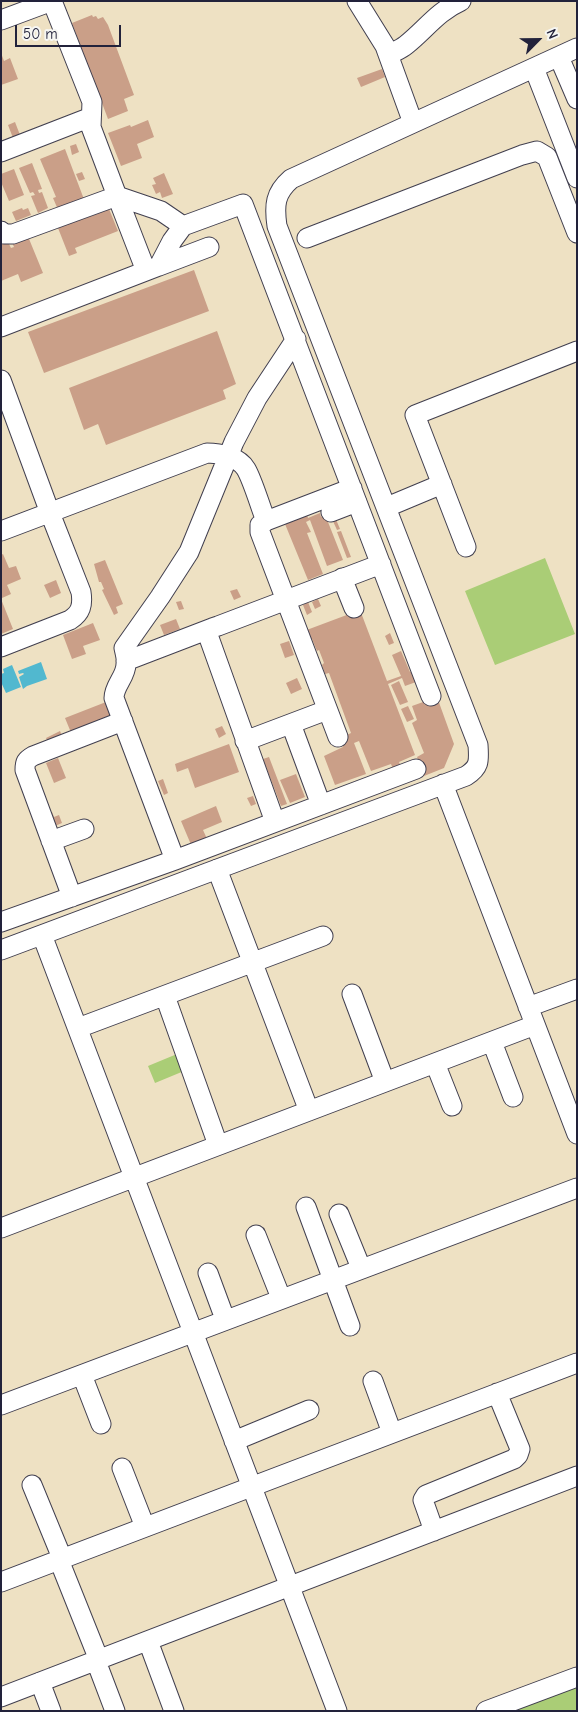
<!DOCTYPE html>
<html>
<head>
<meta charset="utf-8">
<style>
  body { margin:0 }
  #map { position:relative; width:578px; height:1712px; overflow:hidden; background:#eee1c3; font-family:"Comic Neue",sans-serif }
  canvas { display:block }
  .frame { position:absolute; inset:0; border:2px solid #22223b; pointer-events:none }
  .north { position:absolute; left:513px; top:15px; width:50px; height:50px; -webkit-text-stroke:4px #f6f6f2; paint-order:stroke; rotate:67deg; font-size:14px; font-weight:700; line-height:20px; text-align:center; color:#22223b }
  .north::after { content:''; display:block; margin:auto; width:18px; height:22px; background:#22223b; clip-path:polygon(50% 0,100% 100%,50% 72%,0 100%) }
  .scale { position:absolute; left:15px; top:25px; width:106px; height:22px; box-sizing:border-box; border:2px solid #22223b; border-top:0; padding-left:6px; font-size:15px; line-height:18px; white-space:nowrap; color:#22223b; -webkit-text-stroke:4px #f6f6f2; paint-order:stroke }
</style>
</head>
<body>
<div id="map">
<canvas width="578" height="1712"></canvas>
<div class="frame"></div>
<div class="north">N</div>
<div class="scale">50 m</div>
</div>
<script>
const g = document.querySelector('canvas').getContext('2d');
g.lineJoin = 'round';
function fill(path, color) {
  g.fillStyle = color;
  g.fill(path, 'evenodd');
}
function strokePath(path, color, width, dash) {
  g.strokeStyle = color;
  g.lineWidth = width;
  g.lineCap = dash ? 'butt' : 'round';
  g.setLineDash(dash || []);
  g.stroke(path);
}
fill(new Path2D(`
  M 545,558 L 575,634 L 495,665 L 465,591 Z
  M 177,1054 L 184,1071 L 155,1083 L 148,1066 Z
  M 577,1677 L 577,1711 L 491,1711 Z`), '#aacd76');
fill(new Path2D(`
  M 41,662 L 47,679 L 27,686 L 23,689 L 19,677 L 24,674 L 23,673 L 19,674 L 18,671 Z
  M 12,665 L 21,687 L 6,693 L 1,682 L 1,674 L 4,673 L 3,669 Z`), '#51b8cf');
fill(new Path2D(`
  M 92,15 L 93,17 L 96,16 L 98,19 L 103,17 L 108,25 L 134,95 L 124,99 L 128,111 L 108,119 L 72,23 Z
  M 1,53 L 4,61 L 10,58 L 18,79 L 1,85 Z
  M 382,69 L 385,77 L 361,87 L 357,78 Z
  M 148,120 L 154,137 L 137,144 L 142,158 L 121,166 L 108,133 L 130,125 L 131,127 Z
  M 15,122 L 20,135 L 13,138 L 8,125 Z
  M 76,144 L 79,152 L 72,155 L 70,146 Z
  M 65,149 L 85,202 L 59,212 L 53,198 L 56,197 L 40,159 Z
  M 32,163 L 42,189 L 38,190 L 39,193 L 42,192 L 48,208 L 38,213 L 31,196 L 35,195 L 33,192 L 30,193 L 19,168 Z
  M 14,169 L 24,195 L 9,201 L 1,182 L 1,174 Z
  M 82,172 L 85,179 L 79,181 L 76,174 Z
  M 164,173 L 173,194 L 162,198 L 160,192 L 156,194 L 152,185 L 156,184 L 153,178 Z
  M 107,204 L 118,231 L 75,248 L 77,253 L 69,256 L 58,228 Z
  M 22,208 L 23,210 L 28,208 L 31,215 L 16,221 L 12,212 Z
  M 27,234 L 43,273 L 21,282 L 18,274 L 1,281 L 1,242 L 7,240 L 11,248 L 14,247 L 11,240 Z
  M 194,270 L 209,311 L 44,373 L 28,332 Z
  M 217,331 L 236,384 L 223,390 L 226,399 L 106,445 L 98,424 L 84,430 L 69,388 Z
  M 320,513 L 321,517 L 324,515 L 328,522 L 343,560 L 327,566 L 310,520 L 306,522 L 311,532 L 307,533 L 323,574 L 308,580 L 285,524 L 307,515 L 308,518 Z
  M 335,517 L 340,529 L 337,530 L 332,519 Z
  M 341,531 L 351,557 L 347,558 L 337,532 Z
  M 3,554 L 9,568 L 16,566 L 21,579 L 7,585 L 11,594 L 2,598 L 1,555 Z
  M 105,560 L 123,604 L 116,607 L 118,613 L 114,615 L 102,590 L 104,589 L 101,582 L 99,582 L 94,564 Z
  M 56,580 L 61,593 L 50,598 L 44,585 Z
  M 237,589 L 241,597 L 234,600 L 230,591 Z
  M 1,599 L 13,629 L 1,634 Z
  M 318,599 L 321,606 L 315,609 L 312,602 Z
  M 181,601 L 184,609 L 179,610 L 176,602 Z
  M 308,602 L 312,612 L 307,615 L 303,605 Z
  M 360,610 L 387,681 L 401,676 L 392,655 L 401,651 L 410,672 L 412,671 L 416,682 L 405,686 L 402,678 L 388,684 L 415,755 L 399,762 L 402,769 L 394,772 L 391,764 L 371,771 L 359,741 L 354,743 L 366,774 L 335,785 L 324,756 L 343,747 L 340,738 L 351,733 L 329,673 L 325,674 L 322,665 L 324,663 L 319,650 L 317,651 L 312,639 L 308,640 L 304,631 Z
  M 176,619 L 180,629 L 164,635 L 160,625 Z
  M 93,623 L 100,640 L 83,646 L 86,654 L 72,659 L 63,635 Z
  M 390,633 L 394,643 L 389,645 L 385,636 Z
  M 289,641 L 294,655 L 285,658 L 280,644 Z
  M 297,678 L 302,689 L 291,694 L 286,683 Z
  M 399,681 L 408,702 L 400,705 L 391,685 Z
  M 437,697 L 454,744 L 444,768 L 424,776 L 417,757 L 424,753 L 412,723 L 417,720 L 412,706 Z
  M 106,702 L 112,719 L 72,735 L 65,718 Z
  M 408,706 L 414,719 L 407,722 L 401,709 Z
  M 222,726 L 226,734 L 219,738 L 215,729 Z
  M 60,731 L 62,736 L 48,742 L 46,738 Z
  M 229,744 L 239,772 L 195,788 L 188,768 L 177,772 L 175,764 Z
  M 269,757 L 287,804 L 281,806 L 263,759 Z
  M 58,758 L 66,778 L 54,783 L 46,763 Z
  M 296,774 L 305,797 L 290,803 L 280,780 Z
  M 163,779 L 168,793 L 164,795 L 158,781 Z
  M 253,796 L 256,804 L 251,806 L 247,798 Z
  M 216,806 L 222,822 L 203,830 L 208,841 L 192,847 L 181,821 Z
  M 52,812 L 54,817 L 59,815 L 62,823 L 55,826 L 49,813 Z`), '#ca9f88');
const minor = new Path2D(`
  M 357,1 L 385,46 L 413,123
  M 1,20 L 52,1 L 92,102 L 91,127 L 117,196 L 161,211 L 183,226
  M 389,55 C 394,52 401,49 406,45 C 425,30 438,11 461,1
  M 559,57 L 577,99
  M 534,68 L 577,178
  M 1,152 L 91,117
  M 1,231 L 4,234 L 13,234 L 117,196 L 146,271
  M 307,238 L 522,155 L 537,151 L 547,157 L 577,233
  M 159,266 L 209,247
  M 1,327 L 159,266 L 172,241 L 183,226 L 243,204 L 431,696
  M 1,380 L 50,513 L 81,592 C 83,605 81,613 70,620 L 1,647
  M 387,507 L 442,484
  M 331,512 L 357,502
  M 266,521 L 352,488
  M 1,531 L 207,453 C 220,453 239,457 246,469 C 253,481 260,506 266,521 L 260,525 L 260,532 L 338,737
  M 466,547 L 415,415 L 577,351
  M 342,578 L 354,608
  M 126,661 L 212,628
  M 291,724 L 321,805
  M 245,741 L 327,710
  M 443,784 L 577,1134
  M 275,822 L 208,635 L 212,628 L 218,626 L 381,564
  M 51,841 L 84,829
  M 175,860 L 114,698 C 114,685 126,677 126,664 C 127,659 125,653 124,648 L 160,597 L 189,552 L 234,442 L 257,398 L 296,339
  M 217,869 L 309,1111
  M 72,897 L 25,770 C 25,762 26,760 33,756 L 123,721
  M 1,922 L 175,860 L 416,769
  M 42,935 C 142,1193 237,1453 337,1711
  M 1,950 L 466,776 C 480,767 479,761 478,745 L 277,226 C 274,205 275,193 291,179 L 577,48
  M 352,994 L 385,1082
  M 165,996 L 218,1145
  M 528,1007 L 577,989
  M 78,1028 L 323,936
  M 492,1042 L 513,1097
  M 435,1063 L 452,1106
  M 306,1207 L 350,1326
  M 339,1214 L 361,1268
  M 1,1228 L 535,1025
  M 256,1235 L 281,1298
  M 208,1273 L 225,1319
  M 82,1375 L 101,1424
  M 373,1381 L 392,1433
  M 1,1405 L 577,1188
  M 234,1441 L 309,1410
  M 122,1468 L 145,1527
  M 32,1485 L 62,1558
  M 434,1531 L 423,1500 L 426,1495 L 514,1459 L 518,1455 L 520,1449 L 497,1393
  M 59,1560 L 99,1660
  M 1,1582 L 577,1363
  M 148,1641 L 174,1711
  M 96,1661 L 115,1711
  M 40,1682 L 51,1711
  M 1,1697 L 577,1476
  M 486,1711 L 577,1677`);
strokePath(minor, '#413f4f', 21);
strokePath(minor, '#fff', 19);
</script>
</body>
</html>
